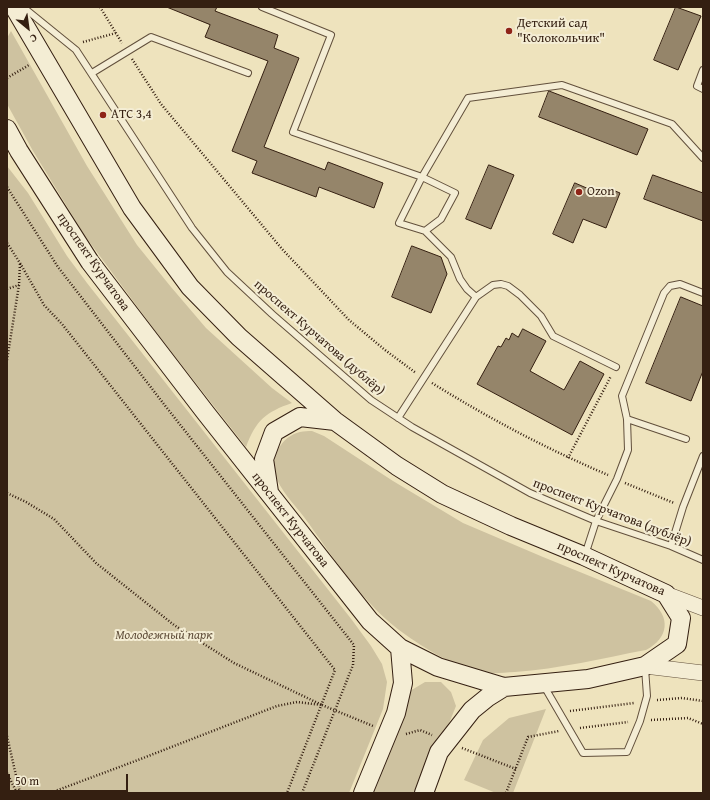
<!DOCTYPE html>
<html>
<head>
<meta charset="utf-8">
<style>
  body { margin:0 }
  #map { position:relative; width:710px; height:800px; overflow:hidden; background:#eee3bd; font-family:"Gentium Book Plus",serif }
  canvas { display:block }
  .frame { position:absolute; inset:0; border:8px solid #341f11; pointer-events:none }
  .north { position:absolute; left:8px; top:8px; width:40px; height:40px; -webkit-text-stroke:3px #f4edd4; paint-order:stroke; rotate:151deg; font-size:11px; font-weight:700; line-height:16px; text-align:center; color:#341f11 }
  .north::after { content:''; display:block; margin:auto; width:14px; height:18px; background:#341f11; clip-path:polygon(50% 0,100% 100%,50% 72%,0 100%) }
  .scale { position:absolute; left:8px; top:774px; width:120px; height:18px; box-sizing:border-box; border:2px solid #341f11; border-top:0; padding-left:5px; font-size:12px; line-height:14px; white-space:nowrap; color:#341f11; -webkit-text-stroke:3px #f4edd4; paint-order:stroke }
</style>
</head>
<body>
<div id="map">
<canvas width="710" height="800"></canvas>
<div class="frame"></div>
<div class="north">С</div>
<div class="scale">50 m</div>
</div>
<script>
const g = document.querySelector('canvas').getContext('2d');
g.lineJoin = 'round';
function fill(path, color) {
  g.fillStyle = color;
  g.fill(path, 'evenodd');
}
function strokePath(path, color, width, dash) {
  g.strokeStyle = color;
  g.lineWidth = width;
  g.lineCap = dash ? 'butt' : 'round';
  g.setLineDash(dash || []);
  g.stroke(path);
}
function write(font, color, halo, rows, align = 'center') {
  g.font = font + ' "Gentium Book Plus",serif';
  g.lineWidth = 4;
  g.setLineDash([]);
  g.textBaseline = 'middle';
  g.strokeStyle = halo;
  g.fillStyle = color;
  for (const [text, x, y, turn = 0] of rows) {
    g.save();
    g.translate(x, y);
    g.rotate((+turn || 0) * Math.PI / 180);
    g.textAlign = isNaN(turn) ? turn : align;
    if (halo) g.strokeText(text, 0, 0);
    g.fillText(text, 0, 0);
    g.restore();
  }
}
fill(new Path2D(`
  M 11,31 L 87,166 L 137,245 L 171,287 L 206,328 L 272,388 L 292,403 C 266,412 256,420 246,447 L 159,336 L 85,236 L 33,151 L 7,104 L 7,38 Z
  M 7,166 L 28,193 L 67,256 L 87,283 L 352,620 L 371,646 L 382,664 L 387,682 L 383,709 L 349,793 L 7,793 Z
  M 312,431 L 324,436 L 393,481 L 463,523 L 543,557 L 651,601 C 671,617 669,638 646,650 C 603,658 559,669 515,672 C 506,672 496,674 488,673 C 459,669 430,652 406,635 C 365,607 333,557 304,517 C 294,504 280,490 275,474 C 270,457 282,436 300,432 C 304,431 308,431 312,431 Z
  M 425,682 L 441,682 L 451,692 L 456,706 L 421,793 L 369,793 L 410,691 Z
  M 546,709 L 513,793 L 496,793 L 464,780 L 483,740 L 509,718 Z`), '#cec2a0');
const building = new Path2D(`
  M 167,7 L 217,7 L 215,11 L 278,35 L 274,48 L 299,58 L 264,147 L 325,170 L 328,162 L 383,183 L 374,208 L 319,187 L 316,197 L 252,173 L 257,161 L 232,151 L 268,61 L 205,37 L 210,25 Z
  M 676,7 L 701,16 L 678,70 L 654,60 Z
  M 549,91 L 648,129 L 637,155 L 539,117 Z
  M 489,165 L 514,175 L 491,229 L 466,219 Z
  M 653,175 L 703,193 L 703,221 L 644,199 Z
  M 575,183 L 605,196 L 608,188 L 620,193 L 606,228 L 583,219 L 573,243 L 553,234 Z
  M 412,246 L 441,257 L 447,274 L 431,313 L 392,297 Z
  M 681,297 L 703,306 L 703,371 L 691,401 L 646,383 Z
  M 523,329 L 546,341 L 530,371 L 564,390 L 580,361 L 604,374 L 572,435 L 477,384 L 498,346 L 501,347 L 506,338 L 509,340 L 512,333 L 518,337 Z`);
fill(building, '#95856a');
strokePath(building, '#341f11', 1);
const service = new Path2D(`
  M 23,7 L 76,50 L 192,228 L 227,272 L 272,314 L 371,400 L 412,427 L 530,493 L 596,521 L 671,546 L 703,560
  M 262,7 L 331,35 L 293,132 L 422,177 L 455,193 L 441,219 L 425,231
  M 703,70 L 697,86 L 703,89
  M 92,73 L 151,37 L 248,73
  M 476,297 L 493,285 L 501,284 L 508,286 L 520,295 L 541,316 L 553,336 L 616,367
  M 398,418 L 476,297 L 467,289 L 460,279 L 451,257 L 425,231 L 399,223 L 422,177 L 468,98 L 562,85 L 672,124 L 703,158
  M 627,419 L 686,439
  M 671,546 L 683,507 L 703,456
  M 585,555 L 596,521 L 617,479 L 628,450 L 627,419 L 622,396 L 664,293 L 670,286 L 680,284 L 703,293
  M 544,686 L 583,753 L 627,752 L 640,721 L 647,696 L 645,668`);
const tertiary = new Path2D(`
  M 666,594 L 703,608
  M 645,666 L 703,673`);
const secondary = new Path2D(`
  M 7,129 L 19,151 L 90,262 L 205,412 L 370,621 L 400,648 L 438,667 L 504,687 L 588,679 L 645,666 L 677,644 L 681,618 L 666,594 L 584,556 L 511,526 L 442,494 L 397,466 L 335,421 L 239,337 L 190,287 L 132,208 L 14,7
  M 269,492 L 264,459 L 274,432 L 300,417 L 335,421
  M 363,793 L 396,713 L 403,683 L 400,648
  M 424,793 L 439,752 L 472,710 L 488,697 L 504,687`);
strokePath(service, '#62503c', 8);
strokePath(tertiary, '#62503c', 16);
strokePath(secondary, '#341f11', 20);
strokePath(new Path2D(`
  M 100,7 L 122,43
  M 83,42 L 116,33
  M 132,59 L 161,104 L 282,249 L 349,320 L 385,350 L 416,373
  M 7,78 L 29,65
  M 7,187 L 58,267 L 163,403 L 354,645 L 353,665 L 302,793
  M 7,243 L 20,263 L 44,305 L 62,324 L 335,670 L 287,793
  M 7,289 L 19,285
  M 7,360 L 19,285 L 20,263
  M 432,383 C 490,419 545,448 608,475
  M 568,458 L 611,376
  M 625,483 L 674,503
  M 7,493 L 26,502 L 54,519 L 96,563 L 174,625 L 234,663 L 322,705 L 297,702 L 277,706 L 138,760 L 50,793
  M 657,700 L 682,698 L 703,701
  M 322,705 L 373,726
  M 570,711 L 634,703
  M 651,720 L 688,718 L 703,724
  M 580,728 L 628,722
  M 406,734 L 420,730 L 432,735
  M 7,736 L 20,793
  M 462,748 L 516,769
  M 7,773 L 17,793
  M 506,793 L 528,737 L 559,731`), '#341f11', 2.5, [1, 2]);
strokePath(service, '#f4edd4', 6);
strokePath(tertiary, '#f4edd4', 15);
strokePath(secondary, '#f4edd4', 18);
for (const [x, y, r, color] of [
  [509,31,4,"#8f2418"],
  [103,115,4,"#8f2418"],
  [579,192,4,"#8f2418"]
]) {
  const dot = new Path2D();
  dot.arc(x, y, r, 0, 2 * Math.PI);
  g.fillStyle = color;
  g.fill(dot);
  strokePath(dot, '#f4edd4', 1.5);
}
write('13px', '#341f11', '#f4edd4', [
  ["Детский сад",517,24],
  ["\"Колокольчик\"",517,39],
  ["АТС 3,4",111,115],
  ["Ozon",587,192]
], 'left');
write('13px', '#341f11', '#f4edd4', [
  ["проспект Курчатова",93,262,55],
  ["проспект Курчатова (дублёр)",319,338,41],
  ["проспект Курчатова (дублёр)",612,513,21],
  ["проспект Курчатова",290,520,52],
  ["проспект Курчатова",611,569,24]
]);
write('italic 13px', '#62503c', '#f4edd4', [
  ["Молодежный парк",164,636]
]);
</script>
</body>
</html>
